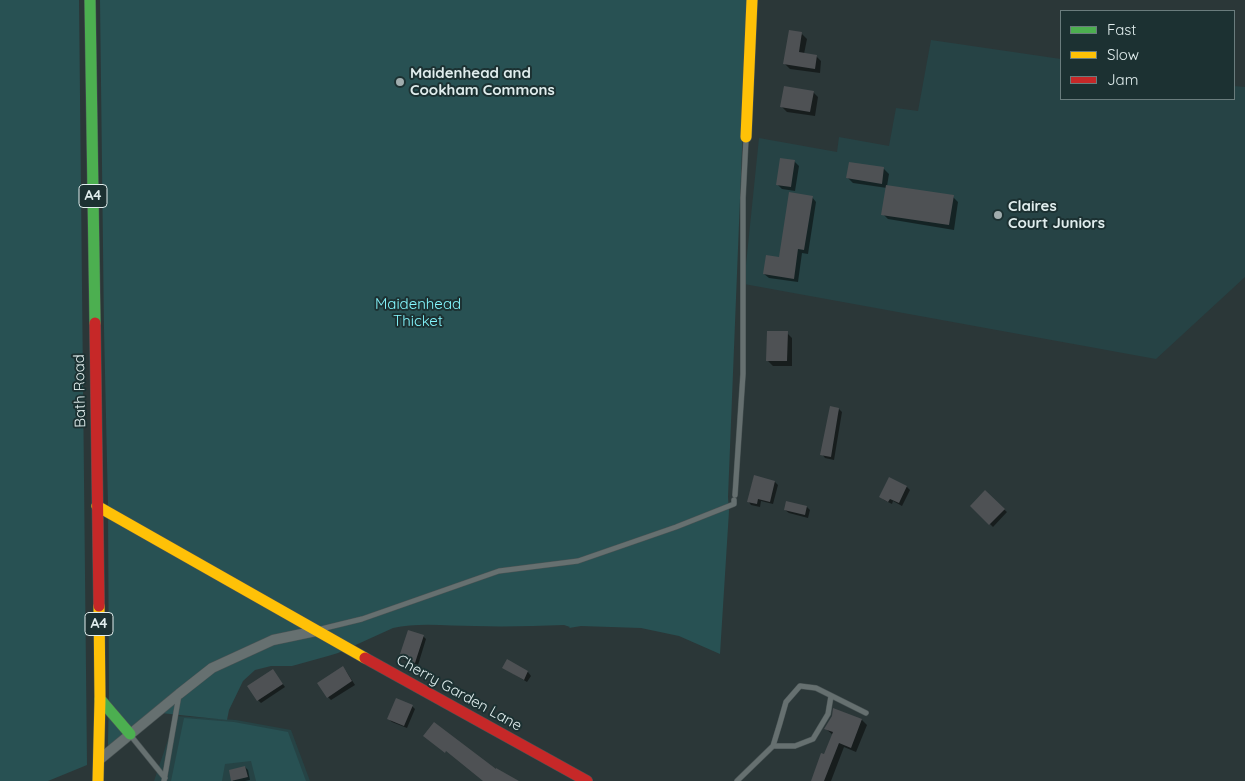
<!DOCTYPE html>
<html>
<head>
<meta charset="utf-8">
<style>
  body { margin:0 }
  #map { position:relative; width:1245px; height:781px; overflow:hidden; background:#2b3738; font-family:Quicksand,sans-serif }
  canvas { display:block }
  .legend { position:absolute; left:1060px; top:10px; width:175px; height:90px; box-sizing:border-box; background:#1c3132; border:1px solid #6a7c7d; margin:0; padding:6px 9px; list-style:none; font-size:15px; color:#e0eded }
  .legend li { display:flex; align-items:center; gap:10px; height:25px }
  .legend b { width:25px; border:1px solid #6a7c7d }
</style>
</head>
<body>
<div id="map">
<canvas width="1245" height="781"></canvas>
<ul class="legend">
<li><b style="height:6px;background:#4caf50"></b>Fast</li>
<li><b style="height:6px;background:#ffc107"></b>Slow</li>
<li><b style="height:6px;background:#c62828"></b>Jam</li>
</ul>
</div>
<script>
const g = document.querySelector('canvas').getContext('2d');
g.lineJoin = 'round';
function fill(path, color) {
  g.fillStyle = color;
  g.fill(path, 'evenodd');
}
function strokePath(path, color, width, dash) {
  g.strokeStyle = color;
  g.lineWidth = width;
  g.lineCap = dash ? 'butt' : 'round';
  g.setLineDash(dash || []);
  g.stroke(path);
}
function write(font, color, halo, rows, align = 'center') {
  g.font = font + ' Quicksand,sans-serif';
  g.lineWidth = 4;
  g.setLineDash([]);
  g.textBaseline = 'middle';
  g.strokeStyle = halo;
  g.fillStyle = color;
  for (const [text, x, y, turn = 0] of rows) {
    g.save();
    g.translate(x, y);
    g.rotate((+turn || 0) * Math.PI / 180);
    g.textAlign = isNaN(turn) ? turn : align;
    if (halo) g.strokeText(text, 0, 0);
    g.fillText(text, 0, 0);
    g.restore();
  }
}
fill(new Path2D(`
  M 931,40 L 1061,59 L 1061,99 L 1234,99 L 1234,86 L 1245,87 L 1245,277 L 1156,359 L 744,284 L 759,138 L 837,152 L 839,137 L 889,146 L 896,108 L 918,111 Z
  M 176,716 L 236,720 L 291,730 L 310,781 L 154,781 Z`), '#264345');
fill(new Path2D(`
  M 0,0 L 79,0 L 87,765 L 48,781 L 0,781 Z
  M 100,0 L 748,0 L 728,497 L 729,511 L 720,654 L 679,636 L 641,628 L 581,626 L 569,628 L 570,627 L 564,625 C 534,626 505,627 475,626 C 450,626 417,622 393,628 L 338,653 L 328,656 L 292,666 L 271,666 L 255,670 L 243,681 L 229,710 L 227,720 L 161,713 L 110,756 L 108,744 L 109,693 L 108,505 L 104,329 Z
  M 184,718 L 234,722 L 288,732 L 306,781 L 256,781 L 251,761 L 225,764 L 222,781 L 171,781 Z`), '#285153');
fill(new Path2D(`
  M 802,34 L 807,39 L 804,54 L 816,56 L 821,61 L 820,73 L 790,69 L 785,64 Z
  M 813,92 L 818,97 L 815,116 L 787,112 L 782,107 Z
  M 794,161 L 799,166 L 795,191 L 782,189 L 777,184 Z
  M 884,169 L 889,174 L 887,186 L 953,197 L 958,202 L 954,230 L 888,219 L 883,214 L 887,188 L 853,183 L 848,178 Z
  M 812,197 L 816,202 L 808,254 L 802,253 L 798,282 L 769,278 L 764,274 L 780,258 Z
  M 787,333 L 792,338 L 792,366 L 773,366 L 768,361 Z
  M 839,409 L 842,412 L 834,460 L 825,458 L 822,454 Z
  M 754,477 L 775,482 L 778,485 L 773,504 L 761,501 L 760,507 L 751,505 L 748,501 Z
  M 890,479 L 907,487 L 910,490 L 902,506 L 893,501 L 892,504 L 884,500 L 881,497 Z
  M 985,492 L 1007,512 L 993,527 L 972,506 Z
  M 807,507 L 810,510 L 808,518 L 789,513 L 785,510 Z
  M 423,636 L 426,639 L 418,665 L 404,660 L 401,657 Z
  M 507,661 L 528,672 L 531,676 L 527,682 L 507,670 Z
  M 273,671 L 285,687 L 261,703 L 258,700 Z
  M 346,671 L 355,685 L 331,700 L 328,697 Z
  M 412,706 L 415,709 L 407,728 L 392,722 L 389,719 Z
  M 833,716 L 862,720 L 867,725 L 856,752 L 844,747 L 831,781 L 812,781 L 825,756 L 833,735 L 826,729 Z
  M 245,767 L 248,770 L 250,780 L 245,781 L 233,781 L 233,780 Z`), '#0007');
fill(new Path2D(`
  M 789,30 L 802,32 L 799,52 L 817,55 L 815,69 L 783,64 Z
  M 784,86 L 814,91 L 810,112 L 780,107 Z
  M 780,158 L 795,160 L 791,187 L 776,185 Z
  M 849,162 L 884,167 L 882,184 L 846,178 Z
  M 886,185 L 954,195 L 949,225 L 881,215 Z
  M 789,192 L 813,196 L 804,250 L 798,249 L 794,279 L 763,274 L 766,255 L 779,257 Z
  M 767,331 L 788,331 L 787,361 L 766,361 Z
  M 830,406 L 839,408 L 831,457 L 820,455 Z
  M 754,475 L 775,481 L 770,502 L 758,499 L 757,504 L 747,502 Z
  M 889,477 L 907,486 L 899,503 L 890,499 L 888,502 L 879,497 Z
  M 985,490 L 1005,509 L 989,525 L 970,506 Z
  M 786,501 L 807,506 L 805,515 L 784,510 Z
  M 408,630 L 424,635 L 415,663 L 399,657 Z
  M 507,659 L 528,671 L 524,680 L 502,668 Z
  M 343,666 L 352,681 L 327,698 L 317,683 Z
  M 273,669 L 283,684 L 257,701 L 247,686 Z
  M 396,698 L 413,705 L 404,726 L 387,719 Z
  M 833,708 L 862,719 L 851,748 L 839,743 L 824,781 L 811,781 L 821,753 L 824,754 L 833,732 L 824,729 L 832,716 Z
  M 434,722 L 496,769 L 496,768 L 519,781 L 483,781 L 446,751 L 445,753 L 423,736 Z
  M 245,766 L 248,777 L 231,781 L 229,770 Z`), '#4e5154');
const lane = new Path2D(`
  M 735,495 L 743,374 L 743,198 L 746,139
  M 321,629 L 362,619 L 499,571 L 578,561 L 676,527 L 734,504 L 734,500
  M 131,736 L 165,778
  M 773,746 L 780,723 L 786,702 L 800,686 L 816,688 L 866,713
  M 164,781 L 179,695
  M 737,781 L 773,746 L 795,746 L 813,739 L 828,714 L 831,696`);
const street = new Path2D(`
  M 99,760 L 179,694 L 212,668 L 273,640 L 316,631`);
const fast = new Path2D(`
  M 90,0 L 95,323
  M 100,699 L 130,734`);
const slow = new Path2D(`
  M 746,137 L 752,0
  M 97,506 L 365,658
  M 98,781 L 100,699 L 99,606`);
const jam = new Path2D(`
  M 95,323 L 99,606
  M 365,658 L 587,781`);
strokePath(lane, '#495354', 6);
strokePath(street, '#495354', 11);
strokePath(fast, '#495354', 12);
strokePath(slow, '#495354', 12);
strokePath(jam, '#495354', 12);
strokePath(lane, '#667070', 5);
strokePath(street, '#667070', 10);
strokePath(fast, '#4caf50', 11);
strokePath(slow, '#ffc107', 11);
strokePath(jam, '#c62828', 11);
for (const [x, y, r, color] of [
  [400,82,5,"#a1adae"],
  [998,215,5,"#a1adae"]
]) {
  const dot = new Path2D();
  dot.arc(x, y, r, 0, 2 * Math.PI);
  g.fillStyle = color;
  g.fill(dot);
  strokePath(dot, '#1c3132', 2);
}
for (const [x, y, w] of [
  [93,196,28],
  [99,624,28]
]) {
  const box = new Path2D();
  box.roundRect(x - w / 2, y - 11.5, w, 23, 4);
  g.fillStyle = '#1c3132';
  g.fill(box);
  strokePath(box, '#e0eded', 1);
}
write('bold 14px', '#e0eded', null, [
  ["A4",93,196],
  ["A4",99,624]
]);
write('bold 15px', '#e0eded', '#1c3132', [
  ["Maidenhead and",410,73],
  ["Cookham Commons",410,90],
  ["Claires",1008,206],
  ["Court Juniors",1008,223]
], 'left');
write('15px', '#85f8ff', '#1c3132', [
  ["Maidenhead",418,304],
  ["Thicket",418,321]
]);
write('15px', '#e0eded', '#1c3132', [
  ["Bath Road",80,391,-91],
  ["Cherry Garden Lane",459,693,29]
]);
</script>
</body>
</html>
